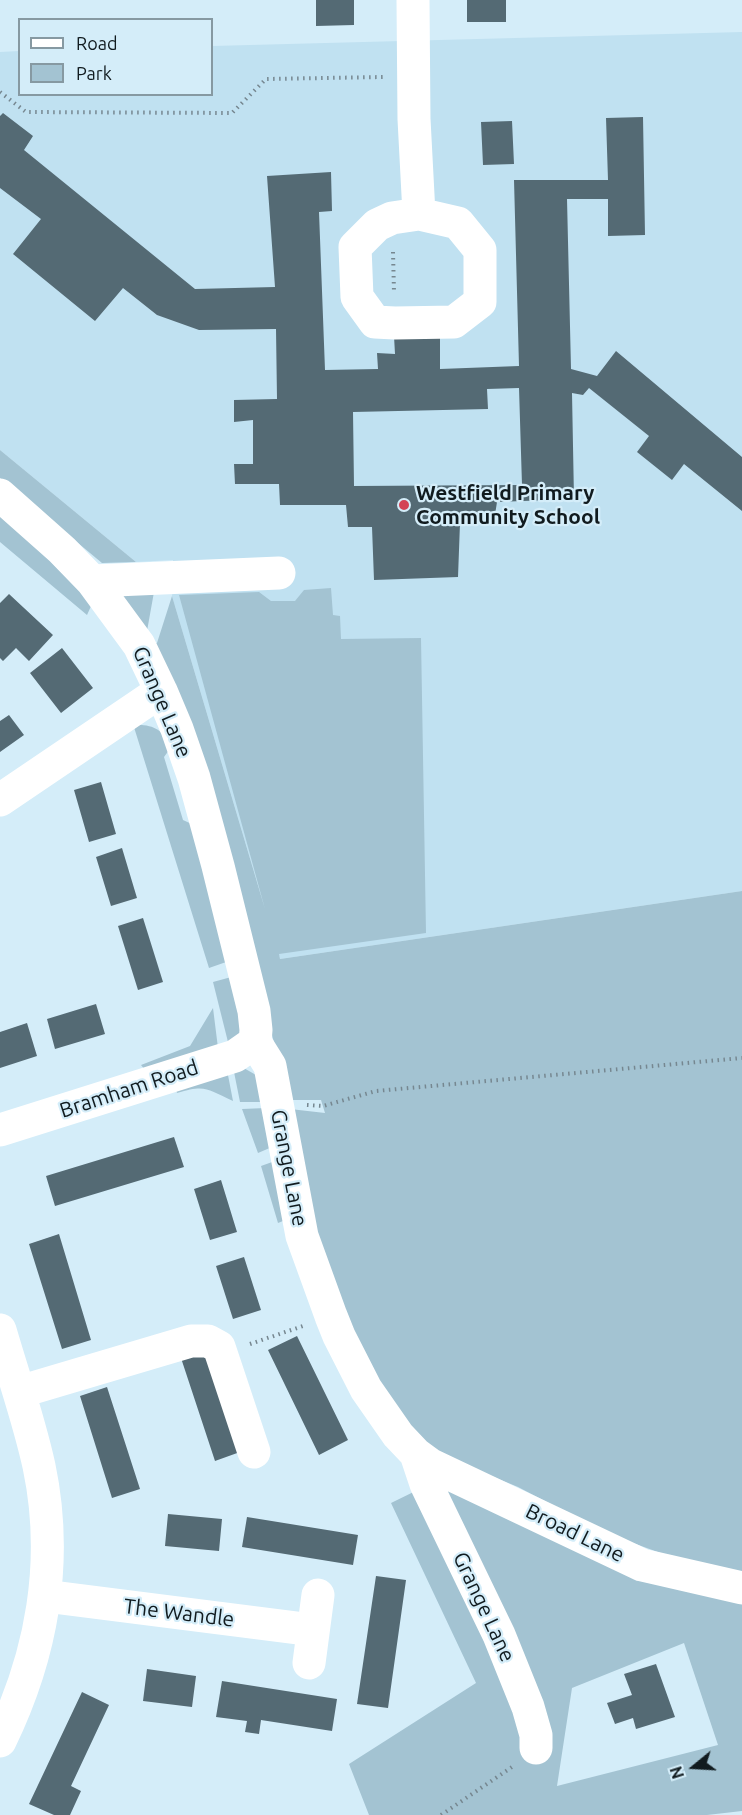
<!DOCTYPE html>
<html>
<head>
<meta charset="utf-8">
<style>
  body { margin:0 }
  #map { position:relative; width:742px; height:1815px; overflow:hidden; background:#d4edf9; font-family:Ubuntu,sans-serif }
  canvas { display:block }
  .legend { position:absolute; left:18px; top:18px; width:195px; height:78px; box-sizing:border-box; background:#d4edf9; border:2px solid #8699a2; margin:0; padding:8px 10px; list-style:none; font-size:18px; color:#111b1f }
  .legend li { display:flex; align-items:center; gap:12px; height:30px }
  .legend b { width:30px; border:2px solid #8699a2 }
  .north { position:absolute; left:664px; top:1737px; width:60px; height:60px; -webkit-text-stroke:4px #d4edf9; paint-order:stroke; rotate:252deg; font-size:16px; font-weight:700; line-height:24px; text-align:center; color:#111b1f }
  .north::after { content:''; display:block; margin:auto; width:21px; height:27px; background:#111b1f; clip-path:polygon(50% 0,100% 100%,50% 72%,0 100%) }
</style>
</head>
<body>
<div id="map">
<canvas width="742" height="1815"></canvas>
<ul class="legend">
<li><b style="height:8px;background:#fff"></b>Road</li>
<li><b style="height:16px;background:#a3c3d2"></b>Park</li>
</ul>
<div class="north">N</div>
</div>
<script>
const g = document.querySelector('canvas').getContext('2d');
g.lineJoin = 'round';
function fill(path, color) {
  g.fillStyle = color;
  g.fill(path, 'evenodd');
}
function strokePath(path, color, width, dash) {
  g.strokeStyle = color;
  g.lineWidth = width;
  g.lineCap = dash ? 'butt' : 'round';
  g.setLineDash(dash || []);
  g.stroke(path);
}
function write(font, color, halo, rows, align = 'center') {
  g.font = font + ' Ubuntu,sans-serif';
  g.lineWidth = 4.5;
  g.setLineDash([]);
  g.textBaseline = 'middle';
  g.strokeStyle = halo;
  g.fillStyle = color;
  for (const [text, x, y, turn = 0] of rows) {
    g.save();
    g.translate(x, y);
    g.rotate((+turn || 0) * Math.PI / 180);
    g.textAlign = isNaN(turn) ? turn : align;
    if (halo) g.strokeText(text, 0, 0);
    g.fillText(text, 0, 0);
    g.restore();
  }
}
fill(new Path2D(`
  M 742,32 L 742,891 L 280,959 L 172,596 L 173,560 L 136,562 L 0,450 L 0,52 L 19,51 L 20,94 L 212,94 L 212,46 Z`), '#c0e1f1');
fill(new Path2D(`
  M 0,450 L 136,562 L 102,563 L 0,478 Z
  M 0,513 L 22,532 L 92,604 L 87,615 L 0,542 Z
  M 331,588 L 333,615 L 340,616 L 341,639 L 421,638 L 426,933 L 279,954 L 280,959 L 742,891 L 742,1576 L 702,1568 L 608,1534 L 518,1487 L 423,1448 L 361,1355 L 321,1251 L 290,1109 L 325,1113 L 321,1100 L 289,1100 L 208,790 L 149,646 L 157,643 L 172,596 L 265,909 L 179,595 L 259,592 L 271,601 L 295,601 L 304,590 Z
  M 113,592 L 154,592 L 147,631 Z
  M 133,724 C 155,726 159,727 172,746 L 164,757 L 183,820 L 196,826 L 229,961 L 209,968 Z
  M 235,976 L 242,1031 L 229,1046 L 213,982 Z
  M 213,1008 L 218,1048 L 145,1070 L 141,1065 L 190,1046 Z
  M 233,1067 L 242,1067 L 256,1075 L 263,1102 L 240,1102 Z
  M 227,1070 L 233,1101 C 207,1089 206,1084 177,1093 L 175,1086 Z
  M 266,1108 L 272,1147 L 258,1153 L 242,1109 Z
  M 275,1161 L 288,1219 L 278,1223 L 261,1166 Z
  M 438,1480 L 742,1601 L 742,1811 L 707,1815 L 369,1815 L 349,1764 L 476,1683 L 391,1503 ZM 684,1643 L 718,1745 L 557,1786 L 572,1688 Z`), '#a3c3d2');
fill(new Path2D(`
  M 316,0 L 354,0 L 354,25 L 316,26 Z
  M 467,0 L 506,0 L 506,22 L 467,22 Z
  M 3,113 L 33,136 L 24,150 L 195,289 L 275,287 L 267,176 L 331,172 L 332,211 L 319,212 L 325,370 L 378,369 L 377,353 L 395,354 L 394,336 L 440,335 L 440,369 L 519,366 L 514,180 L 608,180 L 606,118 L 643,117 L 645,235 L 608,236 L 608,199 L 567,199 L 571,369 L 597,376 L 616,351 L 742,457 L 742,511 L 684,464 L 672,480 L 637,452 L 649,436 L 589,388 L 583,395 L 572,393 L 574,499 L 497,502 L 494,521 L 460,523 L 458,577 L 374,580 L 372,527 L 348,527 L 346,505 L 280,505 L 279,484 L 235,484 L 234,464 L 253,464 L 253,420 L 234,422 L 234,400 L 277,399 L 276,329 L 199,330 L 157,315 L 123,288 L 95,321 L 13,254 L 41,219 L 0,188 L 0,116 ZM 519,388 L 522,485 L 354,486 L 353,412 L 488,409 L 487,389 Z
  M 512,121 L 514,164 L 483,165 L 481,122 Z
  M 9,594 L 53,635 L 29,661 L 16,648 L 3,661 L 0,658 L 0,603 Z
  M 62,648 L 93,688 L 61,713 L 30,673 Z
  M 9,715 L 24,735 L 0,752 L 0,721 Z
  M 101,782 L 116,834 L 89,842 L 74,790 Z
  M 122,848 L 137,898 L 111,906 L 96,857 Z
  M 143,918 L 163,982 L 138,990 L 118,926 Z
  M 96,1004 L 105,1034 L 55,1049 L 47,1019 Z
  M 27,1023 L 37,1056 L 0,1068 L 0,1032 Z
  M 174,1137 L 184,1167 L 55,1206 L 46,1176 Z
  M 221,1180 L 237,1232 L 210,1240 L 194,1189 Z
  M 59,1234 L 91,1340 L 62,1349 L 29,1244 Z
  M 244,1257 L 261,1310 L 233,1319 L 216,1266 Z
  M 297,1336 L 348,1440 L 319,1455 L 268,1350 Z
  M 206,1350 L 240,1452 L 215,1461 L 181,1358 Z
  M 107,1387 L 140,1489 L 112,1498 L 80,1396 Z
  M 168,1514 L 222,1519 L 219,1551 L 165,1546 Z
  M 247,1517 L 358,1535 L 353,1565 L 242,1547 Z
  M 376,1576 L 406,1580 L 388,1708 L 357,1704 Z
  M 656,1664 L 675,1717 L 636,1729 L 633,1718 L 615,1724 L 607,1703 L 632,1695 L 624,1674 Z
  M 147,1669 L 196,1676 L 192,1707 L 143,1701 Z
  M 222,1681 L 337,1699 L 332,1731 L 261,1720 L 259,1734 L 245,1732 L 247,1721 L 216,1717 Z
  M 82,1692 L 109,1705 L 71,1786 L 81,1791 L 70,1815 L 54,1815 L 29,1804 Z`), '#546a74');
strokePath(new Path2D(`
  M 0,92 L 26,112 L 232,113 L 266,79 L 383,77
  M 393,252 L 394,292
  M 307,1105 L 323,1106 L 376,1091 L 742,1058
  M 250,1344 L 303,1326
  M 441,1815 L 512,1767`), '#768790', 4, [1.5, 4.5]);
strokePath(new Path2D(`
  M 413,0 L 414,119 L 419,214
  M 419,214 L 458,223 L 480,250 L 480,302 L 454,322 L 395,323 L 375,322 L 357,297 L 355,247 L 377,225 L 392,218 Z
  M 0,495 L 62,550 L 92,581 L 139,645 L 161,691 L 177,729 L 194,778 L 218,866 L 254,1011 L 256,1030 L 255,1042 L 270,1066 L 302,1236 L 331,1316 L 339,1336 L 366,1389 L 398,1435 L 416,1454 L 426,1484 L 499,1635 L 528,1707 L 536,1735 L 536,1748
  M 92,581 L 279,573
  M 0,800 L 161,691
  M 0,1130 L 235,1056 L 255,1042
  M 0,1330 C 13,1375 29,1420 39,1466 C 59,1561 42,1655 0,1741
  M 19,1392 L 191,1341 L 208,1341 L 219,1347 L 254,1452
  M 416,1454 L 431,1465 L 642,1565 L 742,1588
  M 45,1596 L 313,1630
  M 309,1663 L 318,1595`), '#fff', 33);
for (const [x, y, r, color] of [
  [404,505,6,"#d34255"]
]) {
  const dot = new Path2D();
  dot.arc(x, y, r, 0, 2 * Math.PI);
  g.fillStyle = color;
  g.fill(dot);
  strokePath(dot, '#d4edf9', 2);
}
write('bold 21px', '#111b1f', '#d4edf9', [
  ["Westfield Primary",416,493],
  ["Community School",416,517]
], 'left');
write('21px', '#111b1f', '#d4edf9', [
  ["Grange Lane",162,702,67],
  ["Bramham Road",129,1089,-18],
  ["Grange Lane",289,1168,79],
  ["Broad Lane",575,1533,26],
  ["Grange Lane",484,1607,65],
  ["The Wandle",179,1613,7]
]);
</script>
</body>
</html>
